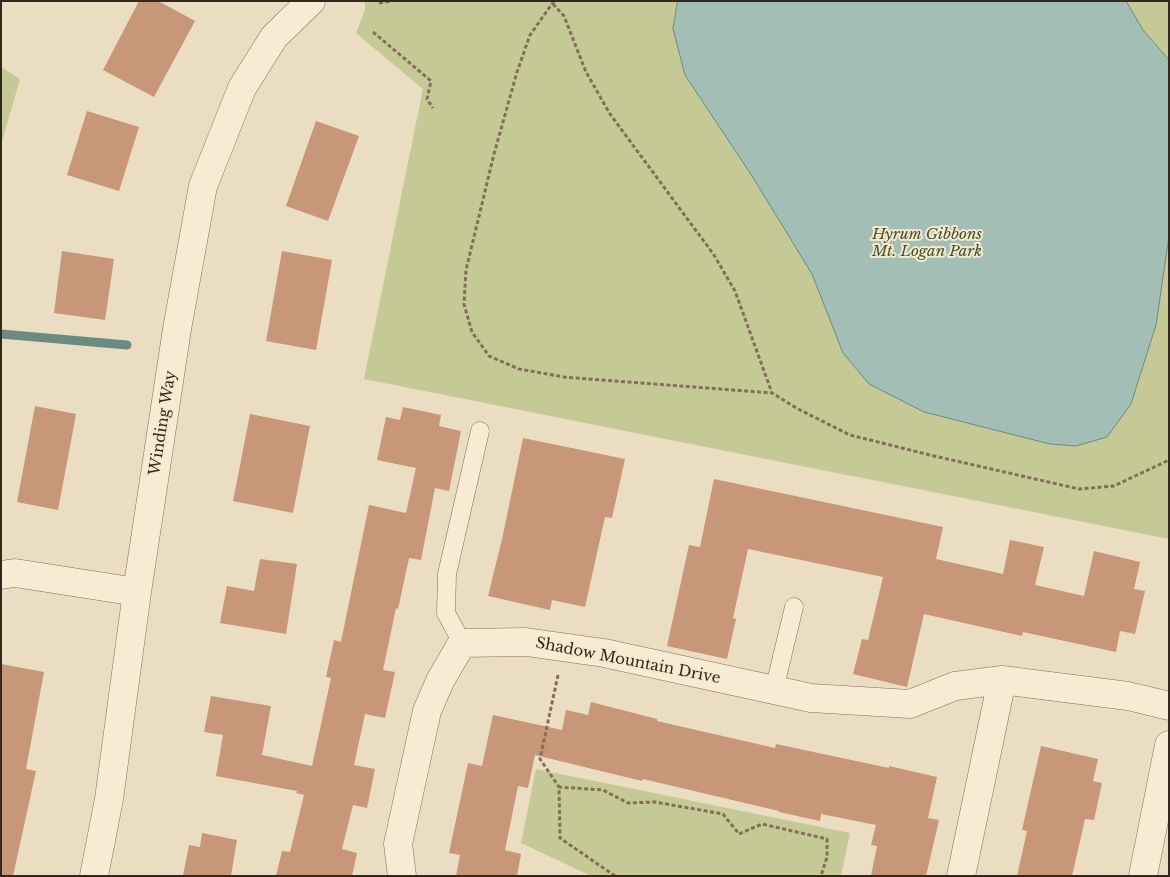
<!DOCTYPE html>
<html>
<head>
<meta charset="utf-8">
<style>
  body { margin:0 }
  #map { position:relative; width:1170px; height:877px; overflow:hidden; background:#ebddc1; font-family:"Libre Baskerville",serif }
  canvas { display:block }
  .frame { position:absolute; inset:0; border:2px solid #34271d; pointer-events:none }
</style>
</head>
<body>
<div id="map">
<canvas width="1170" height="877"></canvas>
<div class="frame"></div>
</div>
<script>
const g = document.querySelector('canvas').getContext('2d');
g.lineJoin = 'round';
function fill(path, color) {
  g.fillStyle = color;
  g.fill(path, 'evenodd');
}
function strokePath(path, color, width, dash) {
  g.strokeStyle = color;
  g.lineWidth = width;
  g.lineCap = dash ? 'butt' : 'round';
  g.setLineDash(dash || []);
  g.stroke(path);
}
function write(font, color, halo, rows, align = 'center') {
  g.font = font + ' "Libre Baskerville",serif';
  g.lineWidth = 4;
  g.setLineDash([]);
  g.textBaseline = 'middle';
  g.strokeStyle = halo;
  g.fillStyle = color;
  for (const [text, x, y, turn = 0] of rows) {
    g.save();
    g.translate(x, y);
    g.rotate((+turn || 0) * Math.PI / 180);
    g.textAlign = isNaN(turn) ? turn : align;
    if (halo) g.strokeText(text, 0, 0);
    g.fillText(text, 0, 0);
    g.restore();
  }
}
fill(new Path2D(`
  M 365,1 L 1169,1 L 1169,539 L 364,379 L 423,89 L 356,33 L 365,10 Z
  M 1,67 L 20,79 L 1,145 Z
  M 536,769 L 850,833 L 841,876 L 591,876 L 521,843 Z`), '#c5c996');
const water = new Path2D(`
  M 678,1 L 1126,1 L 1143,30 L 1169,60 L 1169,236 L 1156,325 L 1131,404 L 1107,437 L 1076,446 L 1050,444 L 924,412 L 869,384 L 843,353 L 812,274 L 752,176 L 685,75 L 673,29 Z`);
fill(water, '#a3beb5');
strokePath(water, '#6b8b82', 1);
strokePath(new Path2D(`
  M 1,334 L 127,345`), '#6b8b82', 9);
fill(new Path2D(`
  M 139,1 L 158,1 L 195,21 L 154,97 L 103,70 Z
  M 87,111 L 139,127 L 119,191 L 67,175 Z
  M 316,121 L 359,136 L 328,221 L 286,206 Z
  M 62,251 L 114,259 L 105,320 L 54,313 Z
  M 282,251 L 332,260 L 316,350 L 266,341 Z
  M 35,406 L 76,414 L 58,510 L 17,502 Z
  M 403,407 L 441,415 L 439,426 L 461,431 L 449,491 L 435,488 L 421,560 L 409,558 L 398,609 L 396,608 L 383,670 L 395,672 L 385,718 L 365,714 L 354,765 L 375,769 L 367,808 L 353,805 L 342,849 L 357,853 L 352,876 L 276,876 L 282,851 L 290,852 L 304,795 L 296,793 L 297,791 L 216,776 L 223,735 L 204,732 L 211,696 L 271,706 L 262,755 L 312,766 L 331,678 L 326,677 L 334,640 L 341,642 L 369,505 L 406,513 L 416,468 L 377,460 L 386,417 L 400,420 Z
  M 250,414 L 310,426 L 293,513 L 233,501 Z
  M 523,438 L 625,459 L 612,518 L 605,517 L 585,607 L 552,600 L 550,610 L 488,596 L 503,535 Z
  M 714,479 L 943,527 L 936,559 L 1003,574 L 1010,540 L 1044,547 L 1035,585 L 1084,596 L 1094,551 L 1140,562 L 1134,589 L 1145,591 L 1135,634 L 1120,631 L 1116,652 L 1023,632 L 1022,636 L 924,614 L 907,687 L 853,674 L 862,639 L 868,640 L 883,577 L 748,549 L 733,618 L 736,619 L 727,659 L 667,646 L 689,545 L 700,547 Z
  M 260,559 L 297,564 L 286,634 L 220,623 L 227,586 L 254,591 Z
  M 1,664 L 44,672 L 26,769 L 36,771 L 13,876 L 1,876 Z
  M 591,702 L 657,719 L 657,721 L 775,748 L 776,744 L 889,768 L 889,766 L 937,777 L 928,818 L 939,820 L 926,876 L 871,876 L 877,846 L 871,845 L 876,825 L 821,814 L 820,821 L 779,812 L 779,811 L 643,779 L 642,781 L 535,755 L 528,788 L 518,786 L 505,850 L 521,854 L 517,876 L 456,876 L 460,855 L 449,853 L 468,763 L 482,766 L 493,715 L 562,730 L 566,710 L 588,715 Z
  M 1041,746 L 1098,759 L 1093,781 L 1102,783 L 1094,820 L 1085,819 L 1072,876 L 1017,876 L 1027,831 L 1022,830 Z
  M 202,833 L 237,840 L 231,876 L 183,876 L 189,845 L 200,847 Z`), '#c89678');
const lane = new Path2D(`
  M 462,643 L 446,613 L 447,574 L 480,431
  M 774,690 L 794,607`);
const street = new Path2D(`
  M 1,575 L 15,573 L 137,592
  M 94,876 L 109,799 L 137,592 L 177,329 L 203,186 L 242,88 L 274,37 L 311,1
  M 402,876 L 398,844 L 427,711 L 440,681 L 462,643 L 526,642 L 604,653 L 811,698 L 910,704 L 955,686 L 1002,680 L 1128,696 L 1169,706
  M 961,876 L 1002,680
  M 1143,876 L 1169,745`);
strokePath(lane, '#846e59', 19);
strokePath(street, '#846e59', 29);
strokePath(new Path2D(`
  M 554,1 L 530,35 L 517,72 L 494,154 L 466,270 L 464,304 L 472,332 L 489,356 L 519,369 L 564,377 L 772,393 L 798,409 L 850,435 L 930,455 L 1079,489 L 1114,486 L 1169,460
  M 379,3 L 392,1
  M 553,4 L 564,16 L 586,72 L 610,114 L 714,255 L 735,291 L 772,393
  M 373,32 L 431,81 L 427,99 L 433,108
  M 558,675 L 540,759 L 559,787
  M 615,876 L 560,838 L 559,787 L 603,790 L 628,803 L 655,802 L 723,814 L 739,834 L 762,824 L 827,839 L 827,857 L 821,876`), '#846e59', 3, [4, 2.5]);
strokePath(lane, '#f7ebd4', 18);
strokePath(street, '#f7ebd4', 28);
write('italic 15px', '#475025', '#f3e8d0', [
  ["Hyrum Gibbons",927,235],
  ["Mt. Logan Park",927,252]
]);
write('15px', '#34271d', '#f3e8d0', [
  ["Winding Way",163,423,-81],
  ["Shadow Mountain Drive",628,661,11]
]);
</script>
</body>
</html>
